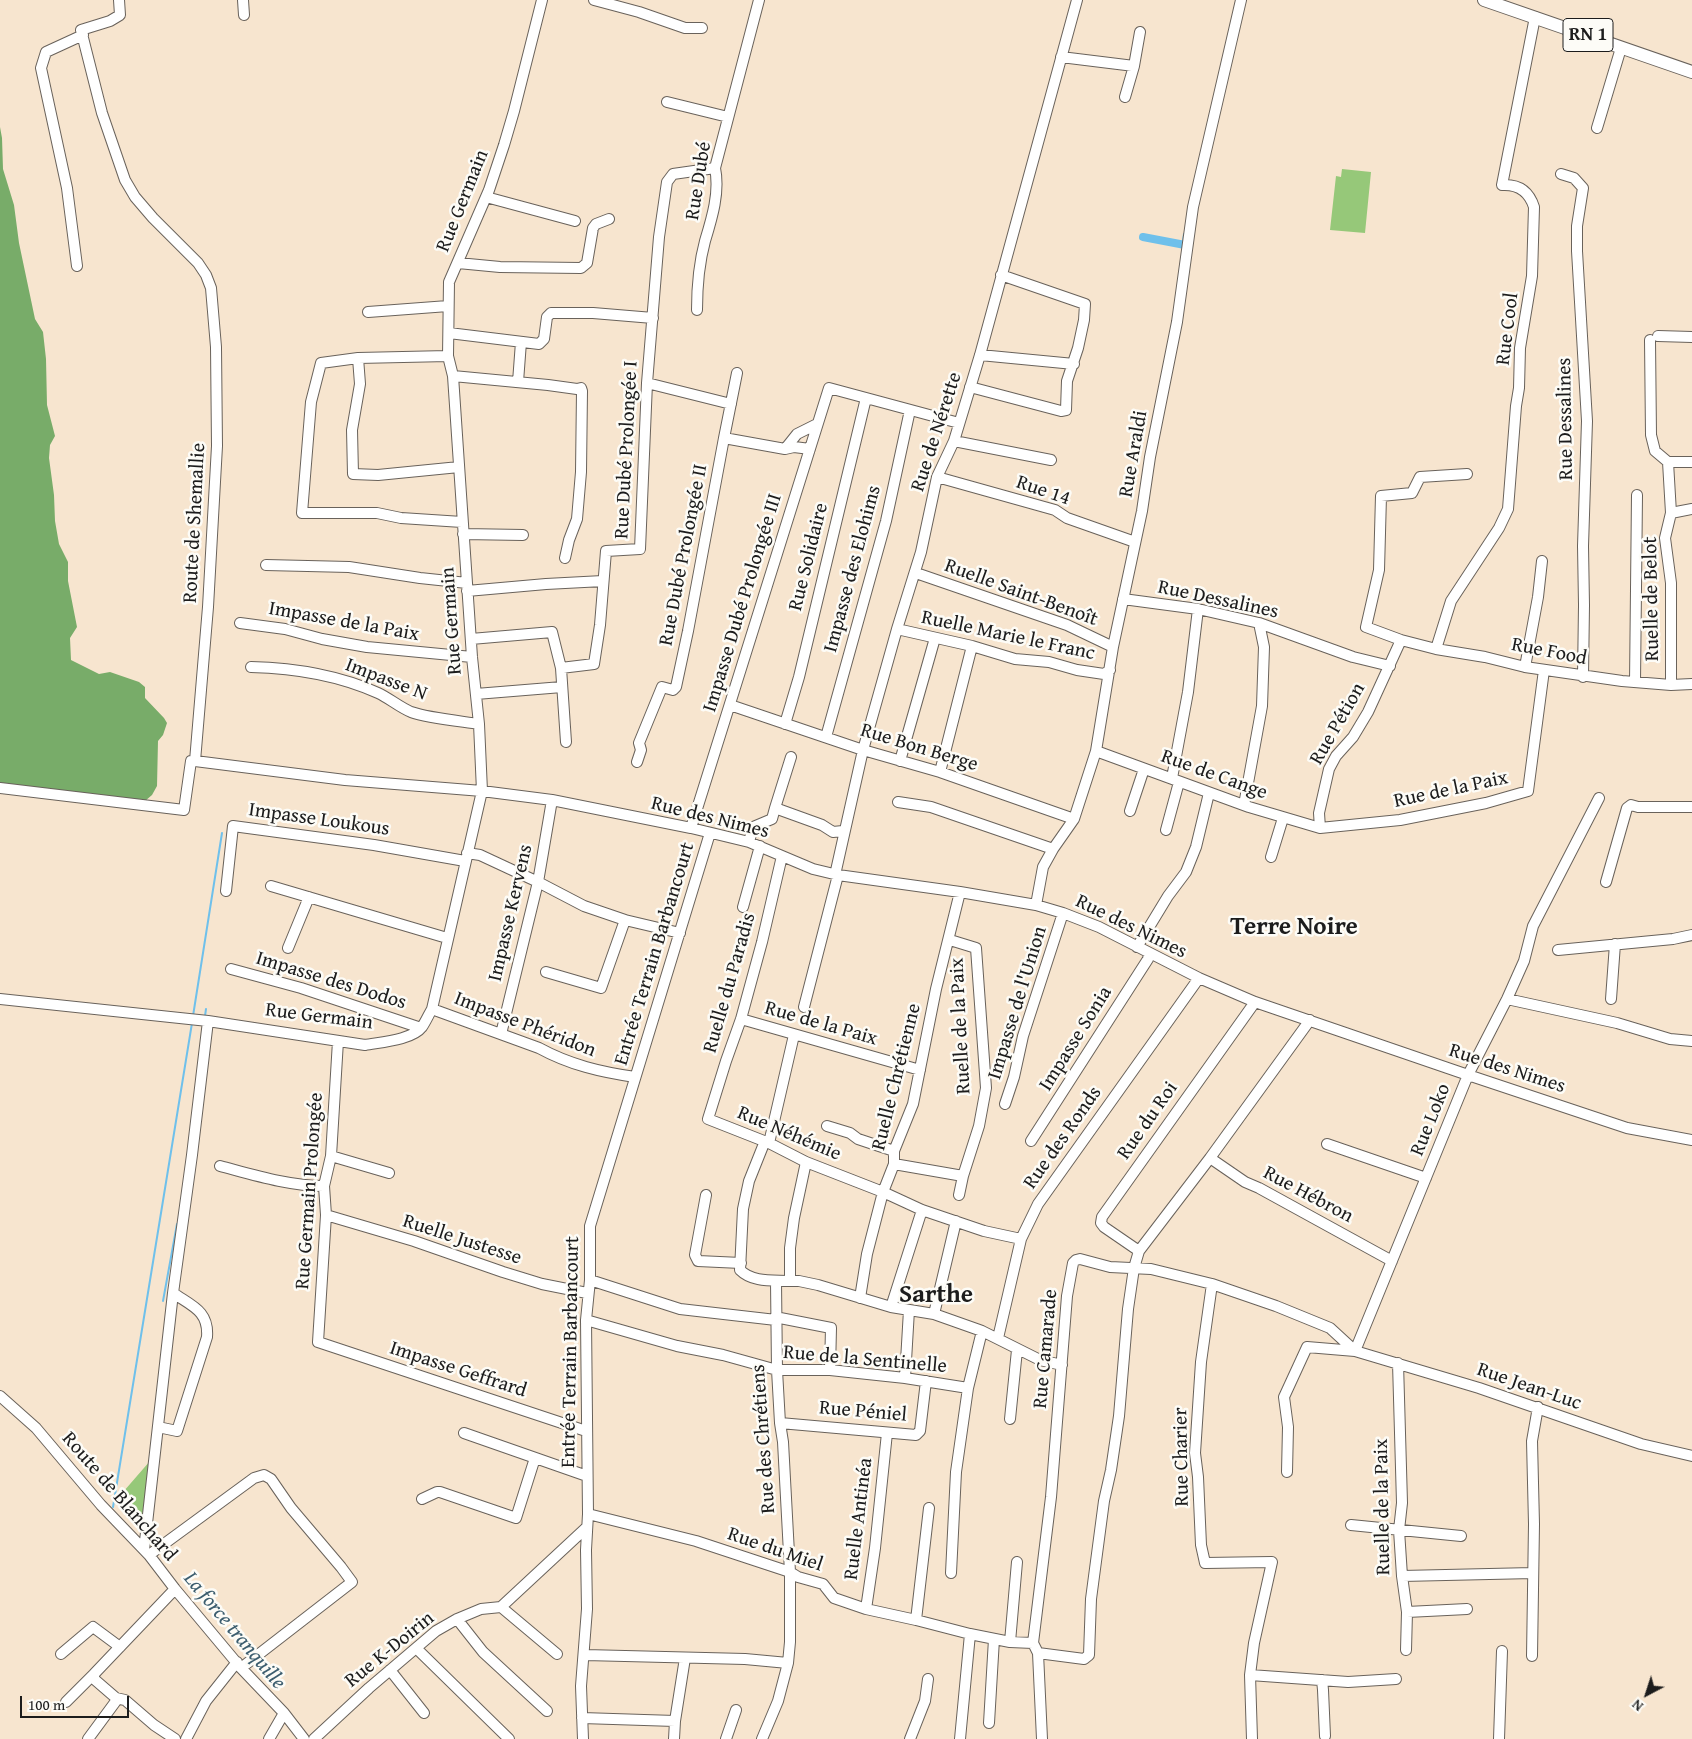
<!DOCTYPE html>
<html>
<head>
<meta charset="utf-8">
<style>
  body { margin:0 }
  #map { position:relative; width:1692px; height:1739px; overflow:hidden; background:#f7e5cf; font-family:"Gentium Book Plus",serif }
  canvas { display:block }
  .north { position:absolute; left:1622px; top:1669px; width:50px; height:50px; -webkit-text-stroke:4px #fdfcf7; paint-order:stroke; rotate:220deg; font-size:14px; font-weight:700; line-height:20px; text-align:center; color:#1c1c1c }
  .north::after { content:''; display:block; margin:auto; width:18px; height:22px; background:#1c1c1c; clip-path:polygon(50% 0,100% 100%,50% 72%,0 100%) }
  .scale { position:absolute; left:20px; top:1696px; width:109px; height:22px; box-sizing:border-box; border:2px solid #1c1c1c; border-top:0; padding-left:6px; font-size:15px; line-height:18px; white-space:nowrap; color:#1c1c1c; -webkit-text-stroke:4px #fdfcf7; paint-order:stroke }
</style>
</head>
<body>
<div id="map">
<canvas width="1692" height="1739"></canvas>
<div class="north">N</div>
<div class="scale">100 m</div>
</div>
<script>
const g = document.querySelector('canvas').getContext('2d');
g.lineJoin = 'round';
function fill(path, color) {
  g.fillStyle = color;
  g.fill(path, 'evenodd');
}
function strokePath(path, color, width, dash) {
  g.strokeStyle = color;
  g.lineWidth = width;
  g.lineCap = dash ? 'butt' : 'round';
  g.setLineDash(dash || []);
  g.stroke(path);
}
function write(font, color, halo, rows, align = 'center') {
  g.font = font + ' "Gentium Book Plus",serif';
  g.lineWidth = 5;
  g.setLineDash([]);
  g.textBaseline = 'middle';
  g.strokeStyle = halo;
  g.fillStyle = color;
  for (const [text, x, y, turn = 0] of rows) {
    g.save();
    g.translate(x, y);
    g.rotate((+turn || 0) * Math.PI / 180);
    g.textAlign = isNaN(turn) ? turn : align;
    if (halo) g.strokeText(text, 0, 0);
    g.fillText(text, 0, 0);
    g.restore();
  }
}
fill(new Path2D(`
  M 1342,169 L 1371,172 L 1365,233 L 1330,230 L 1336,176 L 1341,177 Z
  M 150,1461 L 141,1529 L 120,1508 L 117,1504 L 117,1499 Z`), '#96c879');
fill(new Path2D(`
  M 0,127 L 2,138 L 3,169 L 14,205 L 19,243 L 35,319 L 43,332 L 46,359 L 47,405 L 55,436 L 50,445 L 49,458 L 54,495 L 55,521 L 59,544 L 68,562 L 68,581 L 77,627 L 70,638 L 71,660 L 99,674 L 110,672 L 139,682 L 145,687 L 145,698 L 164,718 L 167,723 L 163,735 L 158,741 L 157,786 L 152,795 L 145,801 L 0,783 Z`), '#78ac69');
strokePath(new Path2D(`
  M 1183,241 L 1184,234
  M 193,1016 L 222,833
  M 205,1016 L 206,1009
  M 163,1301 L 177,1224
  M 113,1507 L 192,1023`), '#6fc0eb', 2);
strokePath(new Path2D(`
  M 1143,237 L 1185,245`), '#6fc0eb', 8);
const minor = new Path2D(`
  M 119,0 L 120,15 L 110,21 L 81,30 L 102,113 L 125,180 L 135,197 L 153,218 L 198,263 L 206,275 L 211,288 L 216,347 L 217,446 L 208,607 L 195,761
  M 243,0 L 244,15
  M 594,0 L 639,12 L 685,28 L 702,28
  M 1061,57 L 1134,66
  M 1125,97 L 1134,66 L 1140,32
  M 667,102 L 728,117
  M 1597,128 L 1621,48
  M 1561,174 L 1574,178 L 1583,188 L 1577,226 L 1577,251 L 1587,421 L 1583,546 L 1584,605 L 1583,677
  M 486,197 L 575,221
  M 458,263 L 500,267 L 581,268 L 587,263 L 593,228 L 596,224 L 609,219
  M 77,266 L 67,188 L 41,68 L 46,52 L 83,35
  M 697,310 C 697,286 699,263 705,241 C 712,218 720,192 715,168 L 759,0
  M 368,312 L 448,306
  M 449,333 L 539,344 L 544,339 L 547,317 L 551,313 L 593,313 L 653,318
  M 1658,336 L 1692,337
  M 1650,340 L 1651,435 L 1655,451 L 1668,462 L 1671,513
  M 980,355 L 1074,364
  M 448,356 L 358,358 L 321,363 L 311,402 L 302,513 L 377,513 L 401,518 L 462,522
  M 358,358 L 360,384 L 352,430 L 353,474 L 378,475 L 459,467
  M 453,376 L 548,385 L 577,389 L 581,388 L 582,391 L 581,472 L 577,519 L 569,540 L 565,558
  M 518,382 L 521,342
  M 647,383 L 731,404
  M 970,387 L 1061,411 L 1066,410 L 1067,381 L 1078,348 L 1084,320 L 1085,304 L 1001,275
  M 724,438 L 737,373
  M 954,441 L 1051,460
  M 785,449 L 794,447 L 810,449
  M 1668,462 L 1692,462
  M 1467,474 L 1420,477 L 1412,493 L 1381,496 L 1379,570 L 1366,627 L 1401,640 L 1436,649 L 1485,657 L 1525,667 L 1622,681 L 1671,685 L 1692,684
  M 937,477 L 1055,510 L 1067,518 L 1135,542
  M 463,534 L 523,535
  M 266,565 L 349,567 L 420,578 L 467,583
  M 916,573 L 1067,625 L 1113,647
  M 467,591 L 546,584 L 603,581
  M 1123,599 L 1198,609 L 1259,623 L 1353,657 L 1390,666
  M 240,623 L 285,629 L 322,639 L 367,647 L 472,657
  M 897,629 L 972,646 L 1015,659 L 1049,662 L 1077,670 L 1104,674 L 1110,670
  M 471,639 L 552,632 L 561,668
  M 1436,649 L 1451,601 L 1499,528 L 1508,509 L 1516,406 L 1519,388 L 1520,348 L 1532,276 L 1534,207 C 1529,191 1518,184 1502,185 L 1535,17
  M 251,667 C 294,668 338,675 378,693 C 389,698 399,707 411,712 C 428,718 459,721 479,724
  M 1525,667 L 1538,597 L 1542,561
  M 1635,682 L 1637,495
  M 1671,685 L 1671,583 L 1665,538 L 1671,513 L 1692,509
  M 476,694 L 562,687
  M 730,705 L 863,750 L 940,772 L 1074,819
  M 785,724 L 799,677 L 866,398
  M 826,737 L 886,521 L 910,410
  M 566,742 L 561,668 L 594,664 L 600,625 L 606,551 L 640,549 L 647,383 L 659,237 L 667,182 L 673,174 L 715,168
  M 1096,751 L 1249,807 L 1320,828 L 1400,820 L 1486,803 L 1528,791 L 1544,670
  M 195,761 L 345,780 L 482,791 L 552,800 L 691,828 L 749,842 L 813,869 L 838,875 L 960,892 L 1036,905 L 1063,913 L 1099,927 L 1199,978 L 1255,1002 L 1468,1075 L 1627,1128 L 1692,1140
  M 900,761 L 935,638
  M 637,762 L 641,750 L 639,743 L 662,687 L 673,690 L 676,687 L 688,631 L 724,438 L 785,449 L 797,434 L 817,424
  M 940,772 L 972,646
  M 1172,778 L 1188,692 L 1198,609
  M 0,788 L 184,810 L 191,761 L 195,761
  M 898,802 L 931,807 L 1053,849
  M 1244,805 L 1262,706 L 1264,647 L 1259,623
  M 775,808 L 791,757
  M 1130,811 L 1144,769
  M 691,828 L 829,388 L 959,423
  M 1320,828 L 1319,813 L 1329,769 L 1336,756 L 1353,737 L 1368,712 L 1401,640
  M 1166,830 L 1179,782
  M 749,842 L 753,827 L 772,819 L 775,808 L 822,825 L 833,832 L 843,831
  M 467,853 L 480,855 L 538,882 L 584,906 L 625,920 L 680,933
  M 782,856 L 762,942 L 741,1019 L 726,1061 L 708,1119 L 769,1143 L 806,1162 L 883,1192 L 922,1210 L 984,1231 L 1021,1239
  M 1271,857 L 1283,818
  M 835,875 L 863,750 L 897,629 L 921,552 L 937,477 L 954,441 L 980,355 L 1077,0
  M 1606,882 L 1627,808 L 1631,805 L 1638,807 L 1692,807
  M 271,886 L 447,938
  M 226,891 L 233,826 L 374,845 L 465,861
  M 1036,905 L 1043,867 L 1053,849 L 1074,819 L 1096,751 L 1113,647 L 1142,511 L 1150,457 L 1177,322 L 1193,207 L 1241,0
  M 743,907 L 760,846
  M 1137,947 L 1168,896 L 1186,872 L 1196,847 L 1209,793
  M 288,948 L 309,897
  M 1558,950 L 1673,939 L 1692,935
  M 231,969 L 301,988 L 421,1028
  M 546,972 L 601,988 L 625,920
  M 0,999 L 208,1021 L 365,1045 C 381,1042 412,1040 422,1027 C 426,1021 429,1014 432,1009 L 482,791 L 479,724 L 472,657 L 453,376 L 448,356 L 449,282 L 489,190 L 504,145 L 514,111 L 542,0
  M 1507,999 L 1617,1023 L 1670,1039 L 1692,1041
  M 1611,999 L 1615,944
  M 804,1007 L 838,875
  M 432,1009 L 539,1048 C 570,1065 601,1072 635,1077
  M 741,1019 L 920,1070
  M 501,1034 L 538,882 L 552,800
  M 338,1041 L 331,1156 L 324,1186 L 326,1215 L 318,1342 L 586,1431
  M 1005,1104 L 1014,1077 L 1023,1036 L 1063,913
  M 827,1126 L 850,1133 L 858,1139 L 894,1151
  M 765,1141 L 749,1181 L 743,1209 L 740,1270 C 753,1283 773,1280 790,1281 L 790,1248 L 794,1218 L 806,1162
  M 1031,1141 L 1148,959 L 1149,954
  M 769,1143 L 794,1035
  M 1327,1144 L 1426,1178
  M 331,1156 L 389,1173
  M 1210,1158 L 1245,1182 L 1259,1188 L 1392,1261
  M 894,1164 L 963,1176 L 979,1126 L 986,1088 L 976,948 L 950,940
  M 220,1166 C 254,1175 289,1186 324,1186
  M 706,1195 L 695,1255 L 698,1261 L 741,1263
  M 959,1195 L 963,1176
  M 326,1215 L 414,1241 L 503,1272 L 542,1284 L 587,1293
  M 1139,1251 L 1104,1227 L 1101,1223 L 1102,1217 L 1255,1002
  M 590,1280 L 680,1309 L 776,1320
  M 790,1281 L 799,1281 L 818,1285 L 891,1307 L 934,1314 L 982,1331 L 1040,1360 L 1062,1365
  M 1212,1284 L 1201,1362 L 1195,1453 L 1198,1477 L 1201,1545 L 1205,1563 L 1272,1562 L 1254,1643 L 1250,1675 L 1252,1739
  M 860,1298 L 867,1254 L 883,1192 L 894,1164 L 894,1151 L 913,1104 L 936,989 L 960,892
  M 891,1307 L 922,1210
  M 934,1314 L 956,1221
  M 775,1317 L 831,1328 L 830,1370
  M 586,1320 L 677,1346 L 723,1355 L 777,1370 L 830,1370 L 905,1378 L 968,1388
  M 998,1338 L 1021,1239 L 1038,1204 L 1199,978
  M 1355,1351 L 1468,1075 L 1507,999 L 1524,961 L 1533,926 L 1599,798
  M 1398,1363 L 1402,1503 L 1399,1530 L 1402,1576 L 1407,1612 L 1406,1650
  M 905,1378 L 909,1310
  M 0,1396 L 36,1428 L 101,1505 L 149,1555 L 175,1589 L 241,1668 L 284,1713 L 304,1739
  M 1010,1419 L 1017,1350
  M 780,1423 L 916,1435 L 920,1431 L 926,1381
  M 158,1427 L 177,1431 L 207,1337 C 209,1311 192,1306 173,1293
  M 464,1433 L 587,1476
  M 1287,1472 L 1288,1427 L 1284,1397 L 1307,1347 L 1355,1351 L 1479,1388 L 1641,1444 L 1692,1456
  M 422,1499 L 437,1492 L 440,1492 L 516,1518 L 535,1458
  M 588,1514 L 696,1541 L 790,1572 L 798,1577 L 823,1584 L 834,1598 L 866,1609 L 916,1620 L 970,1634 L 1010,1642 L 1033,1643
  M 1351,1525 L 1461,1536
  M 144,1550 L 173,1293 L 192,1155 L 208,1021
  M 149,1555 L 254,1478 L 264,1475 L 271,1479 L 291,1508 L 341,1567 L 352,1582 L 241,1668
  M 951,1573 L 956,1472 L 968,1388 L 982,1331
  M 1402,1576 L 1533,1573
  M 501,1607 L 557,1654
  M 866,1609 L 875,1548 L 887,1433
  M 1407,1612 L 1467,1609
  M 457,1619 L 483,1652 L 547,1711
  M 916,1620 L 929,1508
  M 1010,1642 L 1017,1562
  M 416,1648 L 509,1739
  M 1038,1653 L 1084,1659 L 1089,1655 L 1091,1599 L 1104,1501 L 1111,1470 L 1119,1416 L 1128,1309 L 1134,1268 L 1139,1251 L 1210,1158 L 1310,1020
  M 61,1654 L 93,1627 L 120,1647
  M 585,1655 L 745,1659 L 788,1663
  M 1532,1656 L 1534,1524 L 1532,1441 L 1538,1407
  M 390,1670 L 424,1713
  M 1250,1675 L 1348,1682 L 1396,1679
  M 1322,1680 L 1323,1690 L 1325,1736
  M 116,1698 L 125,1700 L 154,1725 L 175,1739
  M 66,1702 L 94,1674
  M 582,1718 L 675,1721
  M 989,1723 L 994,1639
  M 88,1739 L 116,1701 L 116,1698 L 94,1679 L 94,1674 L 175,1589
  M 186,1739 L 206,1701 L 237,1662
  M 269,1739 L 284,1713
  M 314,1739 L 369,1688 L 436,1631 L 457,1619 L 481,1609 L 501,1607 L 586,1528
  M 583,1739 L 581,1686 L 587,1609 L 586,1550 L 588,1514 L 586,1320 L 590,1280 L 590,1226 L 710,833
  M 674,1739 L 675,1721 L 685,1658
  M 726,1739 L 736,1710
  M 762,1739 L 778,1701 L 788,1663 L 790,1642 L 790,1572 L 783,1442 L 780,1423 L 777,1370 L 776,1282
  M 910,1739 L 925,1701 L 928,1679
  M 960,1739 L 970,1634
  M 1042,1739 L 1038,1653 L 1033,1643 L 1051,1497 L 1067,1296 L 1073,1263 L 1076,1260 L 1080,1259 L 1110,1267 L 1151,1269 L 1212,1284 L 1276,1306 L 1330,1328 L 1355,1351
  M 1499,1739 L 1502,1651`);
const major = new Path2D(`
  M 1484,0 L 1692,72`);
strokePath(minor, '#69625b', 12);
strokePath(major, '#69625b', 14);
strokePath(minor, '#fff', 10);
strokePath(major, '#fff', 12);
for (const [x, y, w] of [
  [1588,35,50]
]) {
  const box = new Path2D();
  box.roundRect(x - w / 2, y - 16.5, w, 33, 4);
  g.fillStyle = '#fdfcf7';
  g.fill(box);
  strokePath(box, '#1c1c1c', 1);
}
write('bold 19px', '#1c1c1c', null, [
  ["RN 1",1588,35]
]);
write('20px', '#1c1c1c', '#fdfcf7', [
  ["Rue Dubé",699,181,-81],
  ["Rue Germain",463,201,-68],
  ["Rue Cool",1508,329,-83],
  ["Rue Dessalines",1566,419,-91],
  ["Rue de Nérette",937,432,-72],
  ["Rue Dubé Prolongée I",627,450,-87],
  ["Rue Araldi",1134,454,-80],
  ["Rue 14",1043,491,19],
  ["Route de Shemallie",195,523,-87],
  ["Rue Dubé Prolongée II",684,555,-79],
  ["Rue Solidaire",809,557,-76],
  ["Impasse des Elohims",853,569,-75],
  ["Ruelle Saint-Benoît",1021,593,20],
  ["Ruelle de Belot",1652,599,-91],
  ["Rue Dessalines",1218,600,12],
  ["Impasse Dubé Prolongée III",743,603,-73],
  ["Rue Germain",452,621,-94],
  ["Impasse de la Paix",344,622,10],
  ["Ruelle Marie le Franc",1008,636,12],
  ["Rue Food",1549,652,11],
  ["Impasse N",386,680,21],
  ["Rue Pétion",1338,724,-60],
  ["Rue Bon Berge",919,748,17],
  ["Rue de Cange",1214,775,20],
  ["Rue de la Paix",1451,790,-12],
  ["Rue des Nimes",710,818,14],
  ["Impasse Loukous",319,820,8],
  ["Impasse Kervens",511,913,-77],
  ["Rue des Nimes",1131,927,26],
  ["Entrée Terrain Barbancourt",655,954,-73],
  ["Impasse des Dodos",331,981,17],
  ["Ruelle du Paradis",730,983,-74],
  ["Impasse de l'Union",1018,1003,-73],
  ["Rue Germain",319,1017,7],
  ["Rue de la Paix",821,1024,16],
  ["Impasse Phéridon",525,1025,21],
  ["Ruelle de la Paix",961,1026,-93],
  ["Impasse Sonia",1076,1039,-58],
  ["Rue des Nimes",1507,1069,18],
  ["Ruelle Chrétienne",897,1077,-76],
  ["Rue Loko",1431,1120,-68],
  ["Rue du Roi",1148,1121,-55],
  ["Rue Néhémie",789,1134,23],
  ["Rue des Ronds",1063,1138,-55],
  ["Rue Germain Prolongée",310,1191,-86],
  ["Rue Hébron",1308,1195,28],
  ["Ruelle Justesse",462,1240,18],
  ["Rue Camarade",1046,1349,-85],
  ["Entrée Terrain Barbancourt",571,1352,-89],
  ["Rue de la Sentinelle",865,1360,5],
  ["Impasse Geffrard",458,1370,18],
  ["Rue Jean-Luc",1529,1387,19],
  ["Rue Péniel",863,1412,5],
  ["Rue des Chrétiens",764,1439,-94],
  ["Rue Charier",1182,1457,-91],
  ["Route de Blanchard",119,1497,49],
  ["Ruelle de la Paix",1383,1507,-91],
  ["Ruelle Antinéa",859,1519,-83],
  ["Rue du Miel",775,1550,19],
  ["Rue K-Doirin",390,1650,-39]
]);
write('italic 21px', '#3d5e6f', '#fdfcf7', [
  ["La force tranquille",234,1631,50]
]);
write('bold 25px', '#1c1c1c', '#fdfcf7', [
  ["Terre Noire",1294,928],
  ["Sarthe",936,1296]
]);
</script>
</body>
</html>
